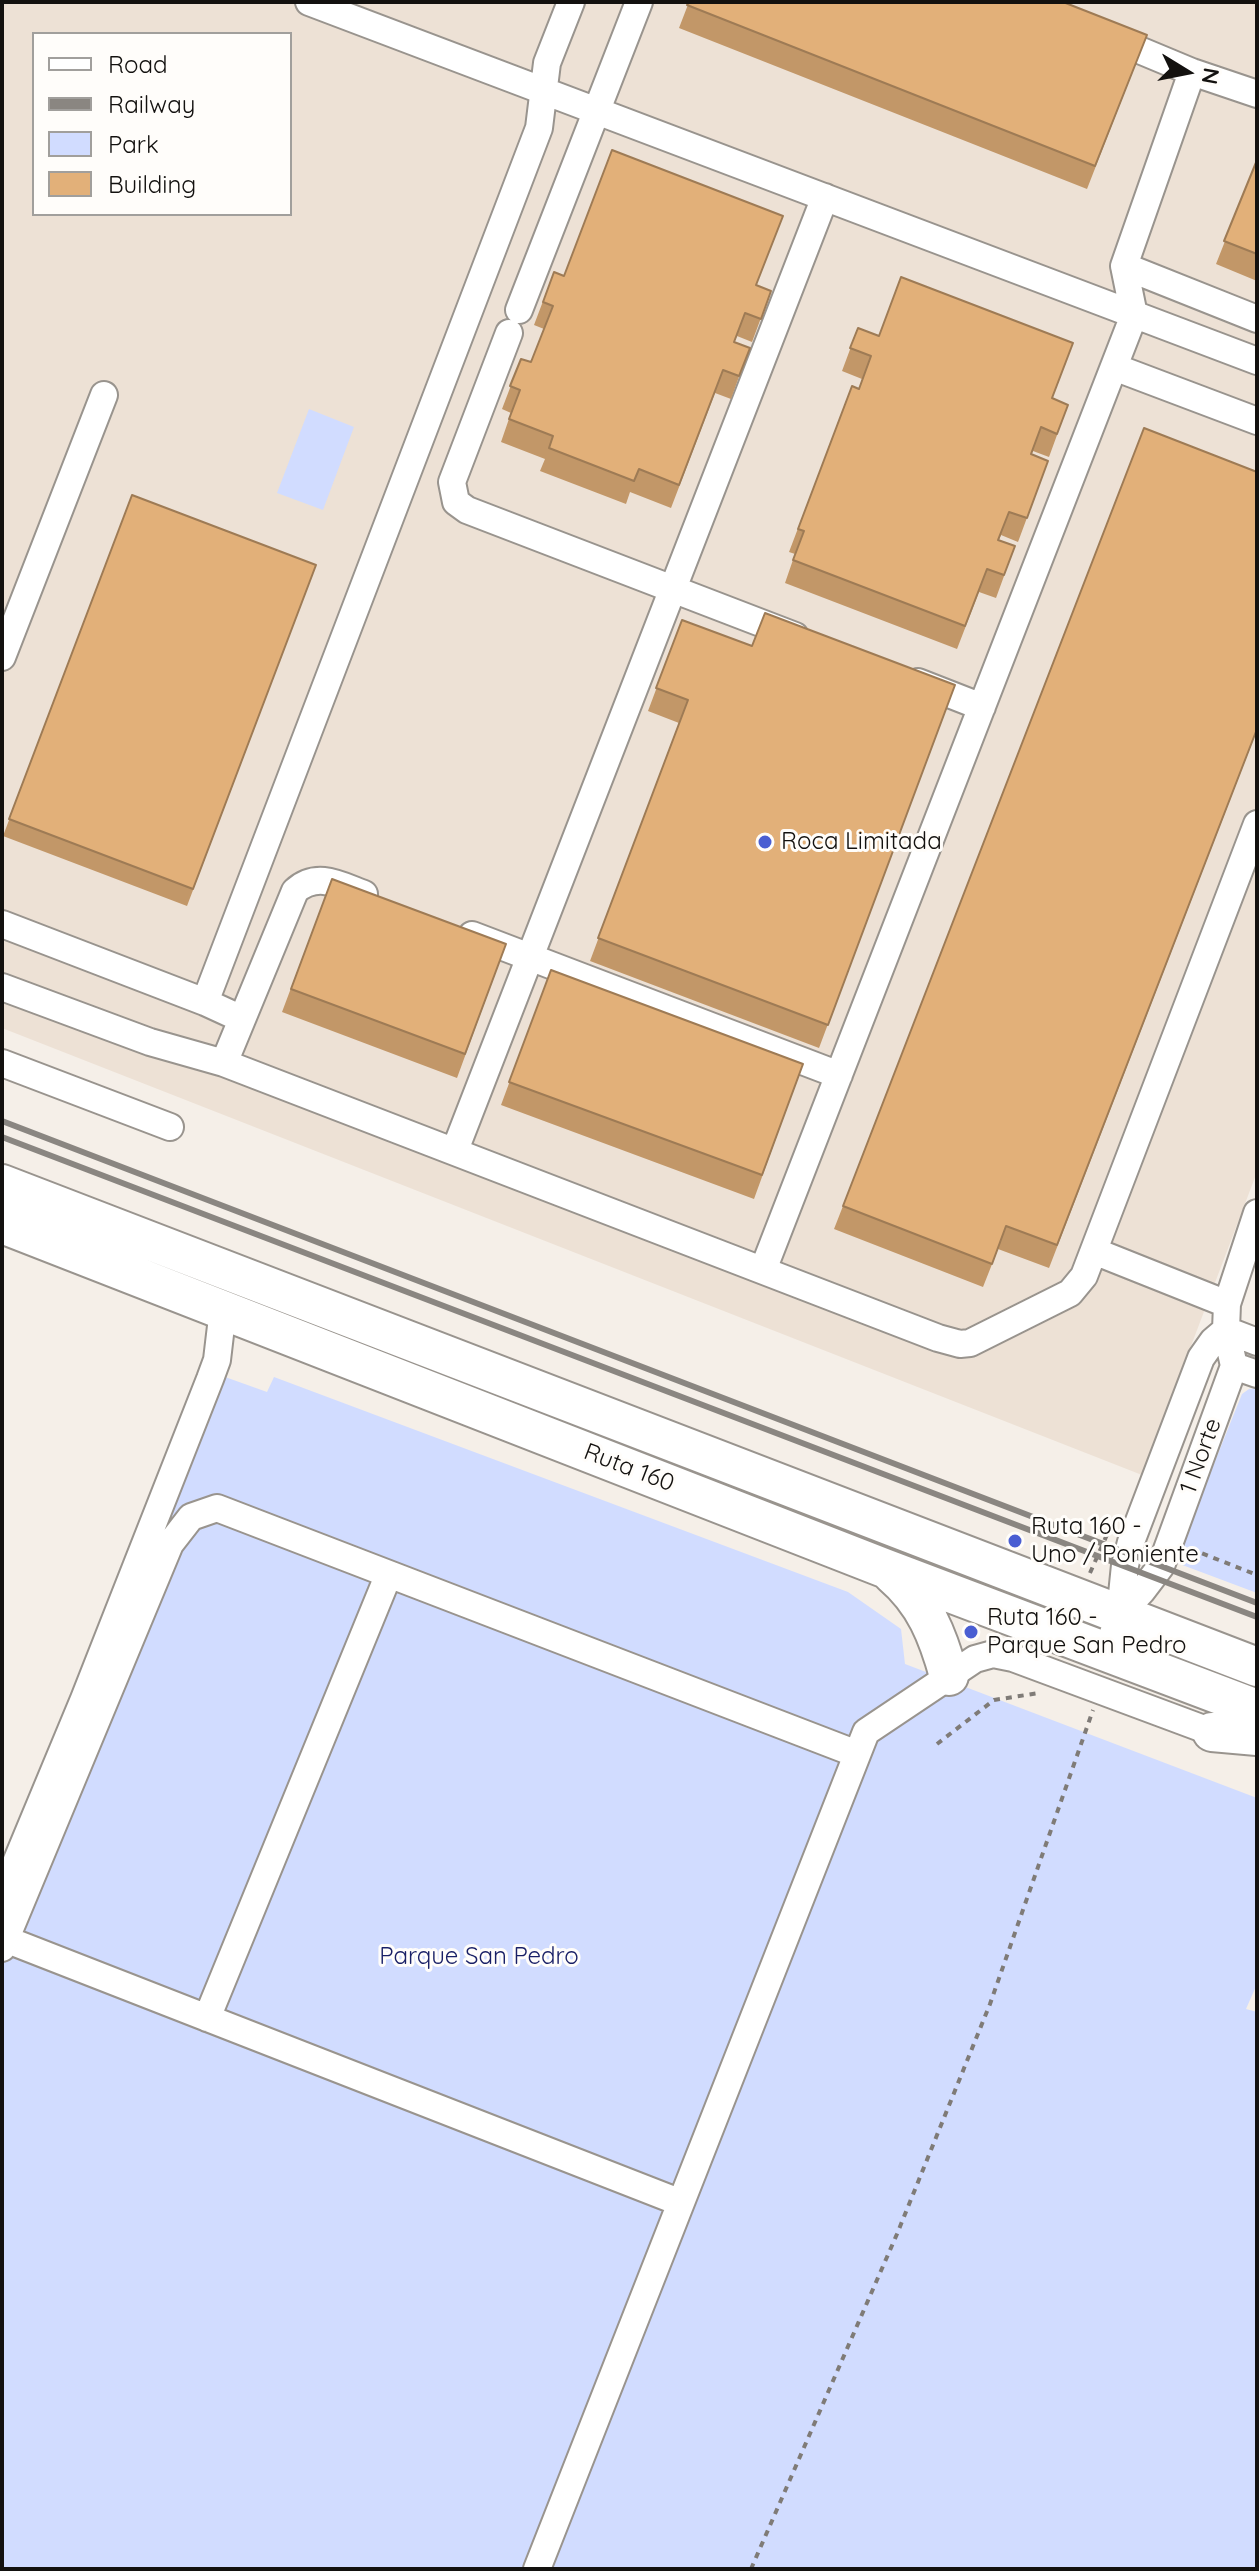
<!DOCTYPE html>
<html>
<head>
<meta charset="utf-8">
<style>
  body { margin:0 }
  #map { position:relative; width:1259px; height:2571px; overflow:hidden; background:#f5efe8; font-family:Quicksand,sans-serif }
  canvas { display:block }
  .frame { position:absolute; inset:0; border:4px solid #13110f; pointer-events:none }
  .legend { position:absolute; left:32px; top:32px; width:260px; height:184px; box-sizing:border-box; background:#fffdfa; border:2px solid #a19f9c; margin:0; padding:10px 14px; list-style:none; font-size:24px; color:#13110f }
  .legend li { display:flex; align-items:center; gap:16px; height:40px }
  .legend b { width:40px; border:2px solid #a19f9c }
  .north { position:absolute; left:1147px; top:32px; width:80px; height:80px; -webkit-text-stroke:6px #fffdfa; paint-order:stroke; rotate:100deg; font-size:22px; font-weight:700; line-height:32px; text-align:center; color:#13110f }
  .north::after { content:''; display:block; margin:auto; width:28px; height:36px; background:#13110f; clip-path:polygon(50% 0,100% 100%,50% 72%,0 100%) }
</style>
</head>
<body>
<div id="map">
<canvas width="1259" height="2571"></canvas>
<div class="frame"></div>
<ul class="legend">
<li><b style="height:10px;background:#fff"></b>Road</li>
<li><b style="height:10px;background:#8a8681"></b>Railway</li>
<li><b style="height:22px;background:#d1dcff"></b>Park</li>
<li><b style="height:22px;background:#e2b079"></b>Building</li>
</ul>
<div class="north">N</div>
</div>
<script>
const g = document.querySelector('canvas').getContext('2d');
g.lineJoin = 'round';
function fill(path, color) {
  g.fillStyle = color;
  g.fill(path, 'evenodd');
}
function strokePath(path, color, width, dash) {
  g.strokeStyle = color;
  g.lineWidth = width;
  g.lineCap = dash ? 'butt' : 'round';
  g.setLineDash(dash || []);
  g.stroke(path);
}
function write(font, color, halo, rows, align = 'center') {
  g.font = font + ' Quicksand,sans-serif';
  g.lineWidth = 6;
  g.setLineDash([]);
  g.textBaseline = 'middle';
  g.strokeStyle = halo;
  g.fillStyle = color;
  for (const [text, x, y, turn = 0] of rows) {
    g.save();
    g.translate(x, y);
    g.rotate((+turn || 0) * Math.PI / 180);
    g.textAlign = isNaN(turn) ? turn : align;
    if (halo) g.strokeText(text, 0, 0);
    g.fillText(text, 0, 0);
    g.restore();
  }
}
fill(new Path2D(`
  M 2,2 L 1257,2 L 1257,1172 L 1142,1475 L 2,1028 ZM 34,34 L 290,34 L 290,214 L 34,214 Z`), '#ede1d5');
fill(new Path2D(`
  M 309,409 L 354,427 L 323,510 L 277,493 Z
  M 200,1368 L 267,1392 L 274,1377 L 848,1592 L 901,1629 L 905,1664 L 1257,1798 L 1257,1984 L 1246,2009 L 1257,2012 L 1257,2569 L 2,2569 L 2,1889 L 101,1641 Z
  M 1257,1388 L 1257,1593 L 1177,1563 L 1177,1556 L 1242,1394 L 1249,1389 Z`), '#d1dcff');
const minor = new Path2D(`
  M 309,2 L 1257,361
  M 1108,37 L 1192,72 L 1257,94
  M 1124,266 L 1257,319
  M 519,310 L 639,2
  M 509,333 L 452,482 L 456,502 L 467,510 L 795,636
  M 1114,367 L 1257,421
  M 2,657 L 104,395
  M 918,682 L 982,707
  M 2,924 L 205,1002 L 242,1019
  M 472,935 L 839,1075
  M 2,987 L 150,1042 L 224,1063 L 938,1338 L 960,1344 L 970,1343 L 1070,1293 L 1084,1276 L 1257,824
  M 205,1002 L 539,128 L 547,63 L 571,2
  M 2,1063 L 170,1127
  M 224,1063 L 295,891 C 317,871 340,885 364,894
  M 455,1150 L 825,197
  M 1094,1251 L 1227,1304
  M 763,1270 L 1134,315 L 1124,266 L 1192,72
  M 1226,1330 L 1257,1342
  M 1234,1366 L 1257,1374
  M 1120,1614 L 1142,1591 L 1161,1566 L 1234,1366 L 1226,1330 L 1227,1304 L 1257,1213
  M 1106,1653 L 1120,1614 L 1125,1565 L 1131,1542 L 1201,1358 L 1213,1341 L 1226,1330
  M 2,1896 L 84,1699 L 210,1379 L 217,1360 L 223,1309
  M 5,1939 L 679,2202
  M 2,1948 L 170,1544 L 191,1517 L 217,1508 L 857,1754
  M 207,2018 L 388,1576
  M 537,2569 L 866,1732 L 975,1659 L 993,1654 L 1013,1658 L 1228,1738`);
const highway = new Path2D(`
  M 2,1184 L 1257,1667
  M 2,1224 L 884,1568 L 1257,1709
  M 892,1574 C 925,1602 938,1636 949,1676
  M 1212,1732 L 1257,1736`);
strokePath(minor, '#99948e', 30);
strokePath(highway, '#99948e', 42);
strokePath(new Path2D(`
  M 1191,1549 L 1257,1575
  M 1090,1573 L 1109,1530
  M 937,1744 L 994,1700 L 1039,1693
  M 751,2569 L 897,2234 L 990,2004 L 1093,1710`), '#7f7b77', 4, [6, 6]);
strokePath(minor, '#fff', 26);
strokePath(highway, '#fff', 38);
strokePath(new Path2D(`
  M 2,1121 L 1257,1603
  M 2,1137 L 1257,1617`), '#8a8681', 6);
fill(new Path2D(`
  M 689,2 L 1147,35 L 1087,189 L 679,28 Z
  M 1257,160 L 1257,281 L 1216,264 Z
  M 554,272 L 564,276 L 756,286 L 771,291 L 752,342 L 737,336 L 734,342 L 741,371 L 731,399 L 715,393 L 671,508 L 630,492 L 626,504 L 540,471 L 545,459 L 501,442 L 511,413 L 502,409 L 521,359 L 531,362 L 544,329 L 534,325 Z
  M 858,328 L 1068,405 L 1049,457 L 1033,451 L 1031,455 L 1048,461 L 1018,542 L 1001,535 L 999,540 L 1015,546 L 996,598 L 979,592 L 957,649 L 785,583 L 795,554 L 789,552 L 852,386 L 859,389 L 862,379 L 842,371 Z
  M 132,495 L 316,565 L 187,906 L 3,836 Z
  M 682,620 L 752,646 L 955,685 L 819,1048 L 590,961 L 679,723 L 648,711 Z
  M 1257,730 L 1049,1268 L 998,1249 L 983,1287 L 834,1229 L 843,1206 Z
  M 332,879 L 506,944 L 457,1078 L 282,1012 Z
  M 551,970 L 803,1064 L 754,1199 L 501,1105 Z`), '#c29768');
const building = new Path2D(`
  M 689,2 L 1063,2 L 1147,35 L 1095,166 L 687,5 Z
  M 612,150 L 783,216 L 756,285 L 771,291 L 761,319 L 745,313 L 734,342 L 750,348 L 739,376 L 723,370 L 679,485 L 639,469 L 634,481 L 549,448 L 553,436 L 509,419 L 520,390 L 510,386 L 521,359 L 531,362 L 553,306 L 543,302 L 554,272 L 564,276 Z
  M 1257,160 L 1257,254 L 1224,241 Z
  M 901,277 L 1073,343 L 1052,398 L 1068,405 L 1057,434 L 1041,427 L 1031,454 L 1048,461 L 1027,518 L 1009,512 L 998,540 L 1015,546 L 1004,575 L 987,569 L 965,626 L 793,560 L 804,531 L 798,529 L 852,386 L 859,389 L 871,356 L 850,348 L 858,328 L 879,336 Z
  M 1144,428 L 1257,472 L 1257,729 L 1057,1245 L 1006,1226 L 992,1264 L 843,1206 Z
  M 132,495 L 316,565 L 193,889 L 9,819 Z
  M 765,613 L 955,685 L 828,1025 L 598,938 L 688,700 L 656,688 L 682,620 L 752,646 Z
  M 332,879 L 506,944 L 465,1054 L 291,989 Z
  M 551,970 L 803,1064 L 762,1175 L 509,1082 Z`);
fill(building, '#e2b079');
strokePath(building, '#9e7b55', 2);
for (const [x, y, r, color] of [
  [765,842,8,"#4a5ed2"],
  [1015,1541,8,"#4a5ed2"],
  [971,1632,8,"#4a5ed2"]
]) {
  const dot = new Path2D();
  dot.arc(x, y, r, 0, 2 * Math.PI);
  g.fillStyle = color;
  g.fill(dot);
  strokePath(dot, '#fffdfa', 3);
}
write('24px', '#13110f', '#fffdfa', [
  ["Roca Limitada",781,842],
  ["Ruta 160 -",1031,1527],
  ["Uno / Poniente",1031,1555],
  ["Ruta 160 -",987,1618],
  ["Parque San Pedro",987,1646]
], 'left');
write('24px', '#13110f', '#fffdfa', [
  ["1 Norte",1201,1456,-70],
  ["Ruta 160",629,1468,21]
]);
write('24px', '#181f66', '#fffdfa', [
  ["Parque San Pedro",479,1957]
]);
</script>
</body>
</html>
